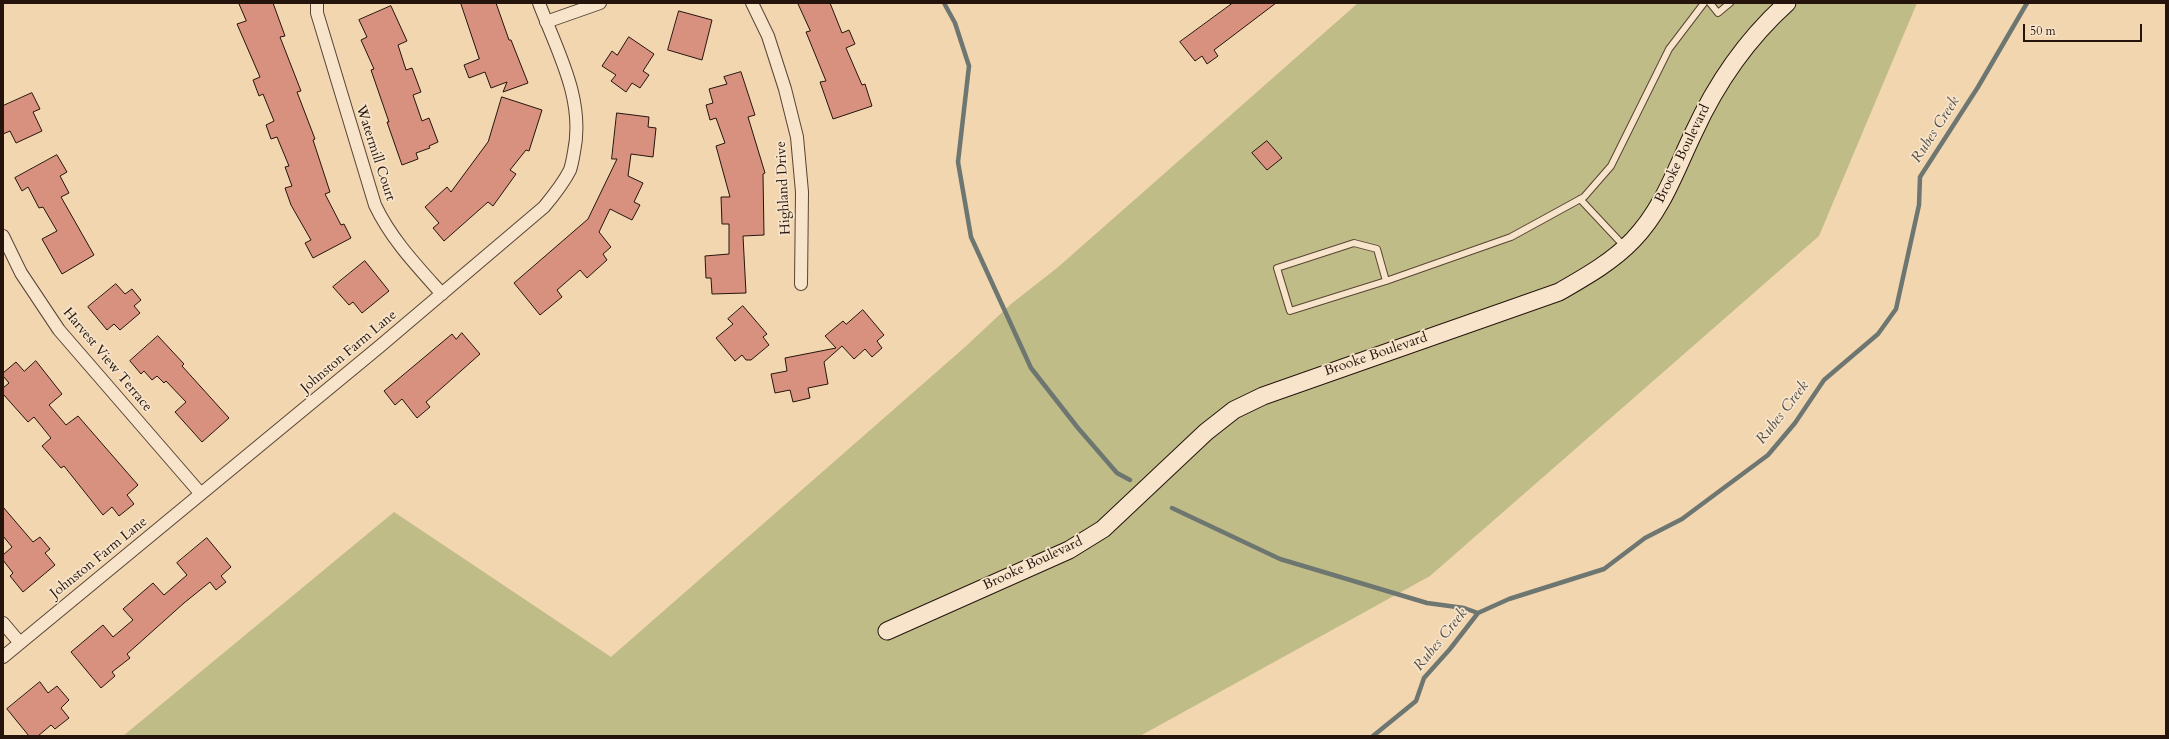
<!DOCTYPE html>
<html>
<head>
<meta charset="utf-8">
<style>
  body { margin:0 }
  #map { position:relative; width:2169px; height:739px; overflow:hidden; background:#f2d6af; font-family:Cardo,serif }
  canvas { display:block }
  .frame { position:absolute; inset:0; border:4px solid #24140c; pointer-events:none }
  .scale { position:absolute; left:2023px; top:24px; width:119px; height:18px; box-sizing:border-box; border:2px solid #24140c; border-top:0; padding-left:5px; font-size:12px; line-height:14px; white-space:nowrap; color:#24140c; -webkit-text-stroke:3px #f7e4cb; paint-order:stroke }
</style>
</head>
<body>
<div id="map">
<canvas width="2169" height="739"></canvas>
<div class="frame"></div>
<div class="scale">50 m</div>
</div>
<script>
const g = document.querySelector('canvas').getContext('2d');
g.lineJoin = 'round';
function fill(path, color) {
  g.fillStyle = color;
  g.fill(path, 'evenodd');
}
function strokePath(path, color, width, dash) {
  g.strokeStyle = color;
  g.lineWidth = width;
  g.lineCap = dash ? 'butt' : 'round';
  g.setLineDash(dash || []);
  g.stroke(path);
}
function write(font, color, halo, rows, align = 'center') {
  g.font = font + ' Cardo,serif';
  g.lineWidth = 3.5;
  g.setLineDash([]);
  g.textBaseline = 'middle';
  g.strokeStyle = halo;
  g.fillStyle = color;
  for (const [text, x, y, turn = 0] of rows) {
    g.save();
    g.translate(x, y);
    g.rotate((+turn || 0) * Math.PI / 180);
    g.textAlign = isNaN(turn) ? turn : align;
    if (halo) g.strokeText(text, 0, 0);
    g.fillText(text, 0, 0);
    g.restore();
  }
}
fill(new Path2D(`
  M 1358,3 L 1917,3 L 1819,236 L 1430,576 L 1140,736 L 123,736 L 394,512 L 611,657 L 965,347 L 1011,304 L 1057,268 Z`), '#c0bc87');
strokePath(new Path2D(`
  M 944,3 L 955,23 L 969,66 L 958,162 L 971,237 L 1031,368 L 1078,428 L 1117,473 L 1130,480
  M 1172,508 L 1280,559 L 1427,603 L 1464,608 L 1478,613
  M 1373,736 L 1416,701 L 1424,678 L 1450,649 L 1478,613 L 1509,599 L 1604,569 L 1645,538 L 1682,519 L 1768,455 L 1795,423 L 1824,380 L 1878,334 L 1896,309 L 1919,205 L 1920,177 L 1978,87 L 2027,3`), '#6e7671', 4.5);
const building = new Path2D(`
  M 239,3 L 273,3 L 285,36 L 280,37 L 301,91 L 297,92 L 315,139 L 313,140 L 330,192 L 325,194 L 341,225 L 344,224 L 351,238 L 313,258 L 305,243 L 311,240 L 291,205 L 285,188 L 292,186 L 285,167 L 289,166 L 277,137 L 271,139 L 266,125 L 274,121 L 263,94 L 259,96 L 253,80 L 260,77 L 237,24 L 246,21 Z
  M 461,3 L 496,3 L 509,40 L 511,40 L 528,83 L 503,92 L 507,82 L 491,88 L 485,72 L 469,78 L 464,65 L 479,59 Z
  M 798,3 L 830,3 L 842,33 L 849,30 L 855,44 L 846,48 L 862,85 L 865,84 L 872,106 L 833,119 L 820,82 L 826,81 L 806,32 L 810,31 Z
  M 1233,3 L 1276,3 L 1214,50 L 1218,56 L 1207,64 L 1202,56 L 1195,61 L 1180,42 Z
  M 391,6 L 407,41 L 398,45 L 406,70 L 412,68 L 421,92 L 413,95 L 422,121 L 429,118 L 438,142 L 429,146 L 430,148 L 416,153 L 418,159 L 402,165 L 387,122 L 389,122 L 371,70 L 374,69 L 361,40 L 367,37 L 359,20 Z
  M 679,11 L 712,20 L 702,60 L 668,50 Z
  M 629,37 L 654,54 L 643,71 L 649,75 L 640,88 L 632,83 L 626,92 L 611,81 L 616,75 L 602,66 L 612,51 L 617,55 Z
  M 741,72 L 755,115 L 748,117 L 765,173 L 763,174 L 764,235 L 743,236 L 746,293 L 712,294 L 711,278 L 706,278 L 705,256 L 729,254 L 729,224 L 722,224 L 721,197 L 730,197 L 716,146 L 725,143 L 716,118 L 710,120 L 706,105 L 713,103 L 709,89 L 727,84 L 724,77 Z
  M 32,93 L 40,109 L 33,112 L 42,131 L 16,143 L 10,131 L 3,134 L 3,106 Z
  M 502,97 L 542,110 L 529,151 L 526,150 L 510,170 L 516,174 L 493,206 L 488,202 L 444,241 L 433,228 L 439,223 L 425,207 L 447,187 L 451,192 L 488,142 Z
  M 617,113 L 649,117 L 648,127 L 656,128 L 653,157 L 631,154 L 628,176 L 643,183 L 634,202 L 640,205 L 632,220 L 610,209 L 599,232 L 611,247 L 603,254 L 607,260 L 587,278 L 580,270 L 557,290 L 562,297 L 540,315 L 514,283 L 588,219 L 617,159 L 612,159 Z
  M 1267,141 L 1282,158 L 1267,170 L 1252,153 Z
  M 57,155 L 67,172 L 60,176 L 69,193 L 61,197 L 94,255 L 62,274 L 42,239 L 57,231 L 43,207 L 39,208 L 28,187 L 22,191 L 15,178 Z
  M 365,261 L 389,291 L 362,313 L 353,302 L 349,305 L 333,287 Z
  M 116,284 L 125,294 L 132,289 L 141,300 L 134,306 L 140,313 L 120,330 L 114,324 L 107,330 L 88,307 Z
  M 743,306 L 767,334 L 763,337 L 769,345 L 751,360 L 746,360 L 742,355 L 735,361 L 716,338 L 733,324 L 728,319 Z
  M 863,310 L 884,335 L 877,341 L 882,348 L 872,357 L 865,349 L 854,359 L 842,346 L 824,362 L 828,384 L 808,388 L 810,398 L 793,402 L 790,390 L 775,393 L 771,374 L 787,371 L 785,358 L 836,348 L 825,336 L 843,321 L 846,324 Z
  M 462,333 L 480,354 L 426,402 L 430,407 L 417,418 L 402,399 L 395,405 L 384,391 L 452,334 L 456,339 Z
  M 158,336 L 184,364 L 182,366 L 229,418 L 202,442 L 175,412 L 186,402 L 166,381 L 164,383 L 157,376 L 152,380 L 144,371 L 141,374 L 130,361 Z
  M 36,361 L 62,394 L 49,405 L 66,425 L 78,416 L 138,485 L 127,495 L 134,504 L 119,516 L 112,507 L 103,515 L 64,466 L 61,468 L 42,446 L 51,438 L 34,417 L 28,422 L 3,394 L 3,388 L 9,383 L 3,376 L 3,373 L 16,362 L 24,371 Z
  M 3,507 L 33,542 L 40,537 L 50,549 L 45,553 L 55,565 L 23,592 L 10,576 L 13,573 L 3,560 L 3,555 L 12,547 L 3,536 Z
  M 207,538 L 231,567 L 221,576 L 226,582 L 216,590 L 210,582 L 184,603 L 127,654 L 130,658 L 112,672 L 115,676 L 101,688 L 71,652 L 103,625 L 113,637 L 133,620 L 123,609 L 153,583 L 164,595 L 187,575 L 177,563 Z
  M 40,682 L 48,693 L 57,686 L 69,700 L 61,708 L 69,718 L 55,729 L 51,725 L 38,736 L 29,736 L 7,709 Z`);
fill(building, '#d8917e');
strokePath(building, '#24140c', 1);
const lane = new Path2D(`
  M 1710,3 L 1718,13 L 1730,3
  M 1580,199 L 1624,246
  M 1386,281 L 1377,249 L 1354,243 L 1277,268 L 1290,311 L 1386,281 L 1511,237 L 1584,197 L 1611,166 L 1669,49 L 1704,3`);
const street = new Path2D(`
  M 317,3 L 317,13 L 375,205 C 391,239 417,266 442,294
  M 752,3 L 768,36 L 785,89 L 797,137 L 802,192 L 801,284
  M 546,22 L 600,3
  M 3,236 L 21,273 L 59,330 L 201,494
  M 3,623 L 20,643
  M 3,657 L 379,347 L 544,207 C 554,195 563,184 570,170 C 572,164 573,158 574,152 C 585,99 557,51 539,3`);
const secondary = new Path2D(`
  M 887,631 L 1069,550 L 1103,529 L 1206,432 L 1234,410 L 1263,396 L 1559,292 C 1585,277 1612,262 1633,240 C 1663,209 1676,169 1694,132 C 1717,82 1747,39 1787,3`);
strokePath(lane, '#584435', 8);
strokePath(street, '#584435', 14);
strokePath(secondary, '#24140c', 19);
strokePath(lane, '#f7e4cb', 6);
strokePath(street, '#f7e4cb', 12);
strokePath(secondary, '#f7e4cb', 17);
write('14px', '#24140c', '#f7e4cb', [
  ["Watermill Court",375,153,72],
  ["Brooke Boulevard",1683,154,-64],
  ["Highland Drive",784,188,-93],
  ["Johnston Farm Lane",349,352,-40],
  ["Brooke Boulevard",1376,355,-19],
  ["Harvest View Terrace",107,360,50],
  ["Johnston Farm Lane",99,558,-39],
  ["Brooke Boulevard",1033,564,-25]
]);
write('italic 15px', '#4f4d47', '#f7e4cb', [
  ["Rubes Creek",1936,130,-57],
  ["Rubes Creek",1783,413,-52],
  ["Rubes Creek",1441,640,-51]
]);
</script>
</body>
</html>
